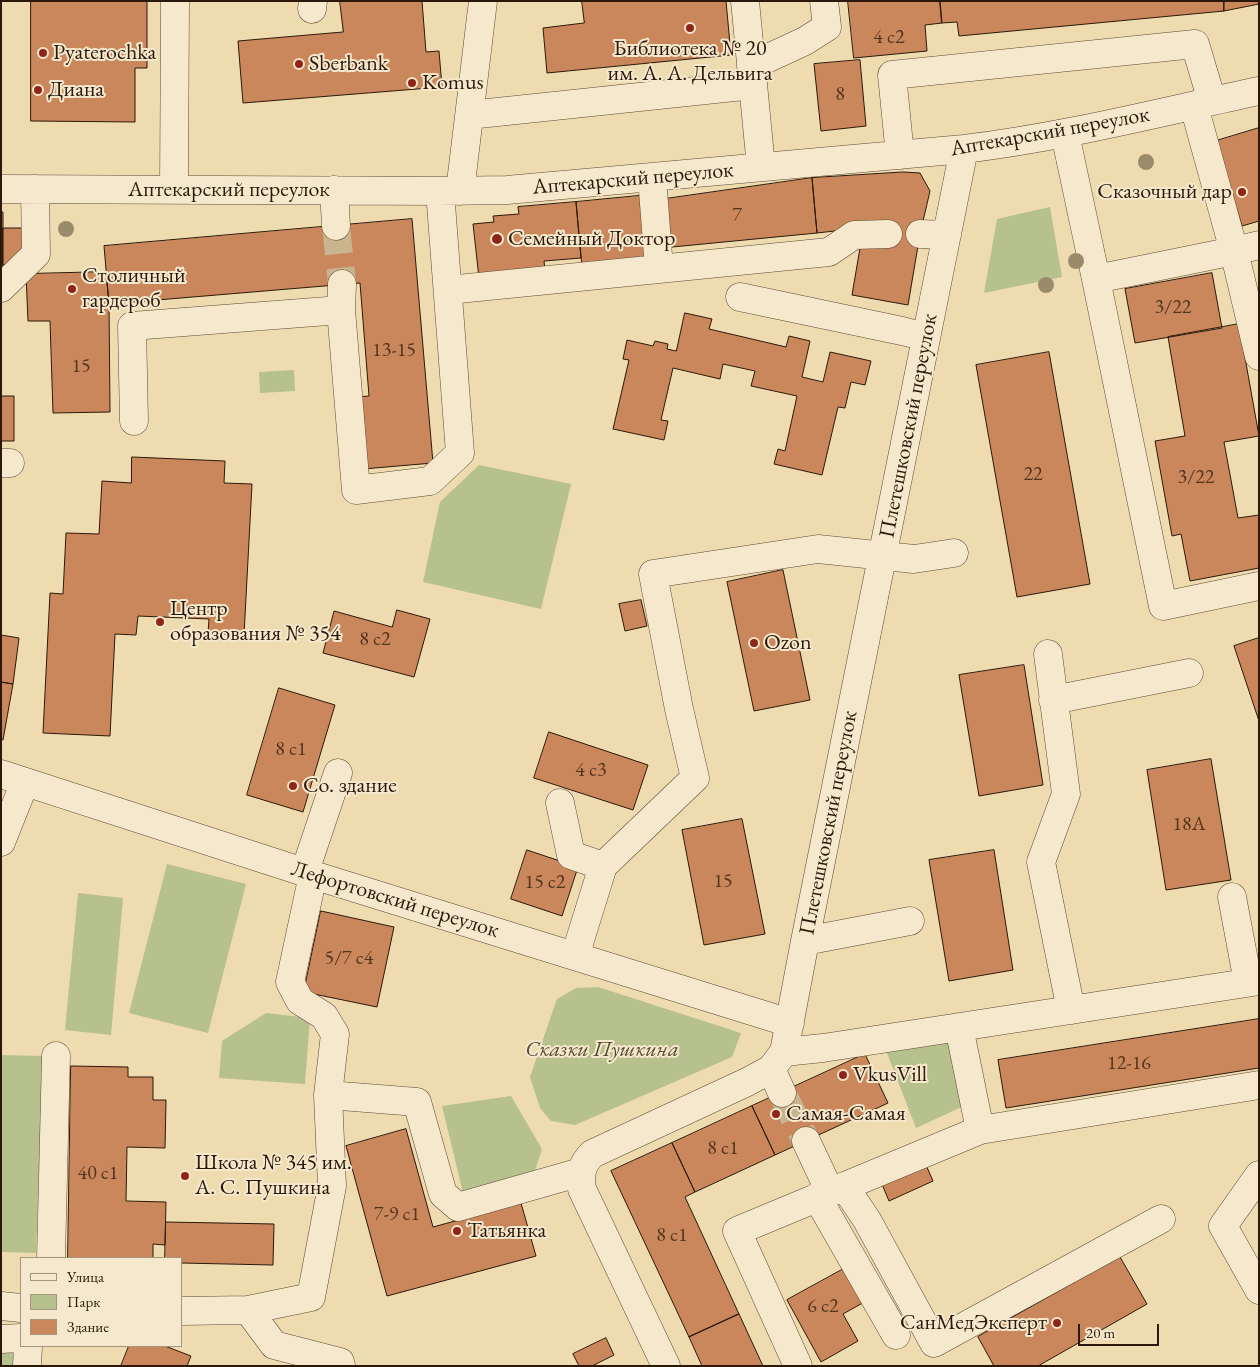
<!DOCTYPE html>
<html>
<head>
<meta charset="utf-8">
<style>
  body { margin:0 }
  #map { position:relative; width:1260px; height:1367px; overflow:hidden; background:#efdbb0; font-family:"EB Garamond",serif }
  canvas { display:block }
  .frame { position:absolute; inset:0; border:2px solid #2b180a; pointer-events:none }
  .legend { position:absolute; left:20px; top:1257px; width:162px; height:90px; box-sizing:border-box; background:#f5e8cc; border:1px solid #a4957e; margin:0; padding:6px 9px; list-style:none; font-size:15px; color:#2b180a }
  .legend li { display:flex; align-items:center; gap:10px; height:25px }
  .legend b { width:25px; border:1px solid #a4957e }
  .scale { position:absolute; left:1078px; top:1324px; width:81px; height:22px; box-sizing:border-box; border:2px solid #2b180a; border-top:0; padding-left:6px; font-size:15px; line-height:18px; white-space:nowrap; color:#2b180a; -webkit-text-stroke:4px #f5e8cc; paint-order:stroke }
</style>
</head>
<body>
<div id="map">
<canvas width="1260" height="1367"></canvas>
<div class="frame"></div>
<ul class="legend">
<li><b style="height:6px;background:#f5e8cc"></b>Улица</li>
<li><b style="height:14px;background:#b6c18d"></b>Парк</li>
<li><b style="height:14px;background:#ca875b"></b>Здание</li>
</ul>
<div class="scale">20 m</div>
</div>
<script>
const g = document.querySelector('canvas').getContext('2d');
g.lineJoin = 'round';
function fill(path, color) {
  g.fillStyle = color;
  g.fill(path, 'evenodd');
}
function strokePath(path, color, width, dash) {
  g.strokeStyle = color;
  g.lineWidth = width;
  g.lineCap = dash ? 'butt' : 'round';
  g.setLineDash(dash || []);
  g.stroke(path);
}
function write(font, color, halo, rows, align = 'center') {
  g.font = font + ' "EB Garamond",serif';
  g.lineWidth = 4;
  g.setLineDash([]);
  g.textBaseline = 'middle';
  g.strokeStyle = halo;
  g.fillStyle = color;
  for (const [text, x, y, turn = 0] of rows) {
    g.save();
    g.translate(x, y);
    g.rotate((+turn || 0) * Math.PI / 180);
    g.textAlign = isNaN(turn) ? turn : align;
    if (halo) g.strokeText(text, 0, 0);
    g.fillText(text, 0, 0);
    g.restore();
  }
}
fill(new Path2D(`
  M 1050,207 L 1062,277 L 984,293 L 997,219 Z
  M 294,370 L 295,391 L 260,393 L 259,372 Z
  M 479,465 L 571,484 L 541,609 L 423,582 L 440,502 Z
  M 167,864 L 246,884 L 208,1033 L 129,1013 Z
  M 78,893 L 123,898 L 111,1035 L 65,1030 Z
  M 598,987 L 741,1033 L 732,1057 L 575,1125 L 551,1121 L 540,1108 L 530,1077 L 557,999 L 576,988 Z
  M 266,1013 L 310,1018 L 305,1084 L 219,1078 L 222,1041 Z
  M 953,1037 L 966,1105 L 916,1128 L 885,1048 Z
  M 1,1055 L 43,1056 L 36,1253 L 1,1252 Z
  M 511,1096 L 542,1149 L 532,1180 L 464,1197 L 442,1106 Z
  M 19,1349 L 18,1366 L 1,1366 L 1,1350 Z`), '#b6c18d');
const building = new Path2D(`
  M 31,1 L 147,1 L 147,68 L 135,68 L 135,122 L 31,121 Z
  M 340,1 L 422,1 L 426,52 L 439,51 L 442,87 L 243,103 L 238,41 L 343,32 Z
  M 582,1 L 726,1 L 731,55 L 547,73 L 543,28 L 584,23 Z
  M 848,1 L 940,1 L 942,23 L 925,25 L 927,51 L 854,58 Z
  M 940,1 L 1224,1 L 1224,11 L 959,36 L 957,22 L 942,23 Z
  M 1224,1 L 1259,1 L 1259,4 L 1224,11 Z
  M 860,60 L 866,126 L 821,131 L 814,64 Z
  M 1259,128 L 1259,221 L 1242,226 L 1216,141 Z
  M 903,172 L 920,173 L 930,191 L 920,234 L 908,305 L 852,295 L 861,242 L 887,225 L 817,233 L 812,178 Z
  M 812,178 L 817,233 L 662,248 L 658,200 Z
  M 648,195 L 654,261 L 582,267 L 576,202 Z
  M 576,202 L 581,258 L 544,261 L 545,271 L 479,278 L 473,224 L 494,222 L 493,216 L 519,214 L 518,207 Z
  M 1,212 L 3,212 L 3,274 L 1,274 Z
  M 412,219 L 433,463 L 363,469 L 357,397 L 369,396 L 360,283 L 109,304 L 104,246 Z
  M 3,228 L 22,228 L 23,265 L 3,265 Z
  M 106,272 L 109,304 L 110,412 L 53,413 L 50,321 L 28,321 L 26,274 Z
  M 1212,273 L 1222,328 L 1135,343 L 1125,289 Z
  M 685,313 L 712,319 L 709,329 L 786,347 L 789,336 L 810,341 L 802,377 L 823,382 L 830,352 L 871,361 L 865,385 L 851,382 L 845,408 L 838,407 L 822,475 L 774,464 L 778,449 L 785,451 L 797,396 L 751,386 L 755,371 L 723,364 L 720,379 L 673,368 L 661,420 L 668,421 L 664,440 L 613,429 L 629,360 L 623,359 L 627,340 L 653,346 L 655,341 L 668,344 L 667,349 L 676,351 Z
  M 1239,324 L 1259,436 L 1224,442 L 1238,518 L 1259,515 L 1259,568 L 1190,581 L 1181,534 L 1172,536 L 1155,441 L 1185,436 L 1168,337 Z
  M 1049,352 L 1090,584 L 1017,597 L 976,365 Z
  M 1,396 L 14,396 L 14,441 L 1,441 Z
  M 132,457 L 225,461 L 224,483 L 252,484 L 244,635 L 208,633 L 209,619 L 138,616 L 136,635 L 115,634 L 110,736 L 43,733 L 50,593 L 63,594 L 66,533 L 99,534 L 102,481 L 131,483 Z
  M 783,570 L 810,700 L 754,711 L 727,582 Z
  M 641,600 L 647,626 L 625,631 L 619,604 Z
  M 397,610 L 430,619 L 414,677 L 323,653 L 334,611 L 392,627 Z
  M 1,635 L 19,638 L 13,684 L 1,682 Z
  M 1259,638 L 1259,721 L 1234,646 Z
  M 1024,665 L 1043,785 L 979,796 L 959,675 Z
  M 1,682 L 13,684 L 3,740 L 1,739 Z
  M 279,688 L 335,705 L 303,812 L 247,795 Z
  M 549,732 L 648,765 L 633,810 L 534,778 Z
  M 1211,759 L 1231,880 L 1166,890 L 1147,770 Z
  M 742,819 L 765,934 L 704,945 L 682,830 Z
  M 527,850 L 578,867 L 562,916 L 511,899 Z
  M 994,850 L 1013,970 L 949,981 L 929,860 Z
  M 321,911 L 394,927 L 377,1007 L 304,992 Z
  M 1259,1019 L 1259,1068 L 1006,1108 L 998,1060 Z
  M 865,1054 L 888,1103 L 775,1155 L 752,1106 Z
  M 71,1066 L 128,1067 L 128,1077 L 153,1077 L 153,1100 L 166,1100 L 165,1148 L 127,1147 L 126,1201 L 166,1202 L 165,1245 L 153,1244 L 153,1258 L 68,1258 Z
  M 752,1106 L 775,1155 L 695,1192 L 672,1143 Z
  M 406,1129 L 433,1227 L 521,1203 L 536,1256 L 387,1296 L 346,1146 Z
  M 672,1143 L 695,1192 L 685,1197 L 739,1314 L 689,1337 L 611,1171 Z
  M 923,1158 L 933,1181 L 889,1201 L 879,1177 Z
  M 166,1222 L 274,1224 L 273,1265 L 181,1263 L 181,1258 L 165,1258 Z
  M 1120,1257 L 1147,1304 L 1038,1366 L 994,1366 L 978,1337 Z
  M 849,1266 L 868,1300 L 843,1314 L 858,1341 L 821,1362 L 787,1300 Z
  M 739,1314 L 763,1366 L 702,1366 L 689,1337 Z
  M 606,1338 L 614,1355 L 592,1366 L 579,1366 L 573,1354 Z
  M 129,1346 L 165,1346 L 191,1356 L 187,1366 L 121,1366 Z`);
fill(building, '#ca875b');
strokePath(building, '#2b180a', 1);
strokePath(new Path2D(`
  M 336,226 L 342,284
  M 782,1093 L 806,1141`), '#c8b48f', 28, [28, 14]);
const minor = new Path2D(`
  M 745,1 L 761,167
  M 312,9 L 313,1
  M 751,66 L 805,41 L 827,27 L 824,1
  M 1194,106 L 1234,251 L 1259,356
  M 469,115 L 753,85
  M 1065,134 L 1096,279 L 1163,606 L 1259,586
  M 900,155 L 892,75 L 1195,44 L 1212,101
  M 652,177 L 659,269
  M 1,189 L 440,191 L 507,190 L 964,149 C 1064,137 1161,112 1259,91
  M 174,190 L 175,1
  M 334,190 L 336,226
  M 460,191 L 483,1
  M 920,234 L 947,235
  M 1096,279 L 1234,251 L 1259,245
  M 342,284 L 341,310 L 356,490 L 430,481 L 460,453 L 440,191
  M 1,288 L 36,254 L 35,189
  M 448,290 L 829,252 L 854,235 L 888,234
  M 740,297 L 902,331 L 926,337
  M 134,421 L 132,326 L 341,310
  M 1,463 L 10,463
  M 1048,654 L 1066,794 L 1041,862 L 1071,1010
  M 1053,700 L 1189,673
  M 1,774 L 313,875 L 790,1023
  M 560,803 L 571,855 L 603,866
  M 1,842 L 25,782
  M 305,871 L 338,773
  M 313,875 L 290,982 L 300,1001 L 324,1016 L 335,1034 L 328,1095 L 417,1102 L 443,1194 L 458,1207 L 581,1172
  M 1232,897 L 1248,982
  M 805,941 L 910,921
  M 575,956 L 603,866 L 695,778 L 679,709 L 653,574 L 818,549 L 914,559 L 954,553
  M 959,1027 L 980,1130 L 1259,1085
  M 784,1052 L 823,1048 L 1259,981
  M 771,1069 L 782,1093
  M 806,1141 L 830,1192
  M 1259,1175 L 1223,1226 L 1259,1290
  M 844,1186 L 867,1220 L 934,1343 L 1161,1219
  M 817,1197 L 896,1335
  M 51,1258 L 56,1056
  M 1,1306 L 21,1308
  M 248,1310 L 274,1345 L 340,1362 L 341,1366
  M 181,1311 L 248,1310 L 311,1297 L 332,1186 L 328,1095
  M 1,1339 L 21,1338
  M 27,1366 L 28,1346
  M 666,1366 L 582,1189 C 580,1175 581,1165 592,1154 L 747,1082 L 771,1069 L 784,1052 L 805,941 L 964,149
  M 798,1366 L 737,1231 L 980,1130`);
strokePath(minor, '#5c4934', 29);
strokePath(minor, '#f5e8cc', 28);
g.fillStyle = '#9a8c6a';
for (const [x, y] of [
  [1146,162],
  [66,229],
  [1076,261],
  [1046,285]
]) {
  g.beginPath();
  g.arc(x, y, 8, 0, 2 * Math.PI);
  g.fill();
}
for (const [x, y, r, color] of [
  [690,28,5,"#8f2418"],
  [43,53,5,"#8f2418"],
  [299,64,5,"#8f2418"],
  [412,83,5,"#8f2418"],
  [38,90,5,"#8f2418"],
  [1242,192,5,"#8f2418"],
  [497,239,6,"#8f2418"],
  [72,289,5,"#8f2418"],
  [160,622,5,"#8f2418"],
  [754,643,5,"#8f2418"],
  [293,786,5,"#8f2418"],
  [843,1075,5,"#8f2418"],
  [776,1114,5,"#8f2418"],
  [185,1176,5,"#8f2418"],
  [457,1231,5,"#8f2418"],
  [1057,1323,5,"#8f2418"]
]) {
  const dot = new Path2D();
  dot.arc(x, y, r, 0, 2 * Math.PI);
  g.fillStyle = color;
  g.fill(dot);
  strokePath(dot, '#f5e8cc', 2);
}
write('20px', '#53341e', null, [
  ["4 с2",889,38],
  ["8",840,95],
  ["7",737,216],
  ["3/22",1173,308],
  ["13-15",394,351],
  ["15",81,367],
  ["22",1033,475],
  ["3/22",1196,478],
  ["8 с2",375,640],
  ["8 с1",291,750],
  ["4 с3",591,771],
  ["18А",1189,825],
  ["15",723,882],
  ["15 с2",545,883],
  ["5/7 с4",349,959],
  ["12-16",1129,1064],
  ["8 с1",723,1149],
  ["40 с1",98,1174],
  ["7-9 с1",397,1215],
  ["8 с1",672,1236],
  ["6 с2",823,1307]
]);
write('22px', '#2b180a', '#f5e8cc', [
  ["Библиотека № 20",690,49,"center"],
  ["им. А. А. Дельвига",690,74,"center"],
  ["Pyaterochka",53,53],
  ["Sberbank",309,64],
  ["Komus",422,83],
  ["Диана",48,90],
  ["Сказочный дар",1232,192,"right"],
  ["Семейный Доктор",508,239],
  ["Столичный",82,276],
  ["гардероб",82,301],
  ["Центр",170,609],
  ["образования № 354",170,634],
  ["Ozon",764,643],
  ["Со. здание",303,786],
  ["VkusVill",853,1075],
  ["Самая-Самая",786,1114],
  ["Школа № 345 им.",195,1163],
  ["А. С. Пушкина",195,1188],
  ["Татьянка",467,1231],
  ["СанМедЭксперт",1047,1323,"right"]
], 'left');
write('22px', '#2b180a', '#f5e8cc', [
  ["Аптекарский переулок",1050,132,-10],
  ["Аптекарский переулок",633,179,-5],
  ["Аптекарский переулок",229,190],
  ["Плетешковский переулок",909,426,-79],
  ["Плетешковский переулок",829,823,-79],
  ["Лефортовский переулок",395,900,17]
]);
write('italic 22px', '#554b31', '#f5e8cc', [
  ["Сказки Пушкина",602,1050]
]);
</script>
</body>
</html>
